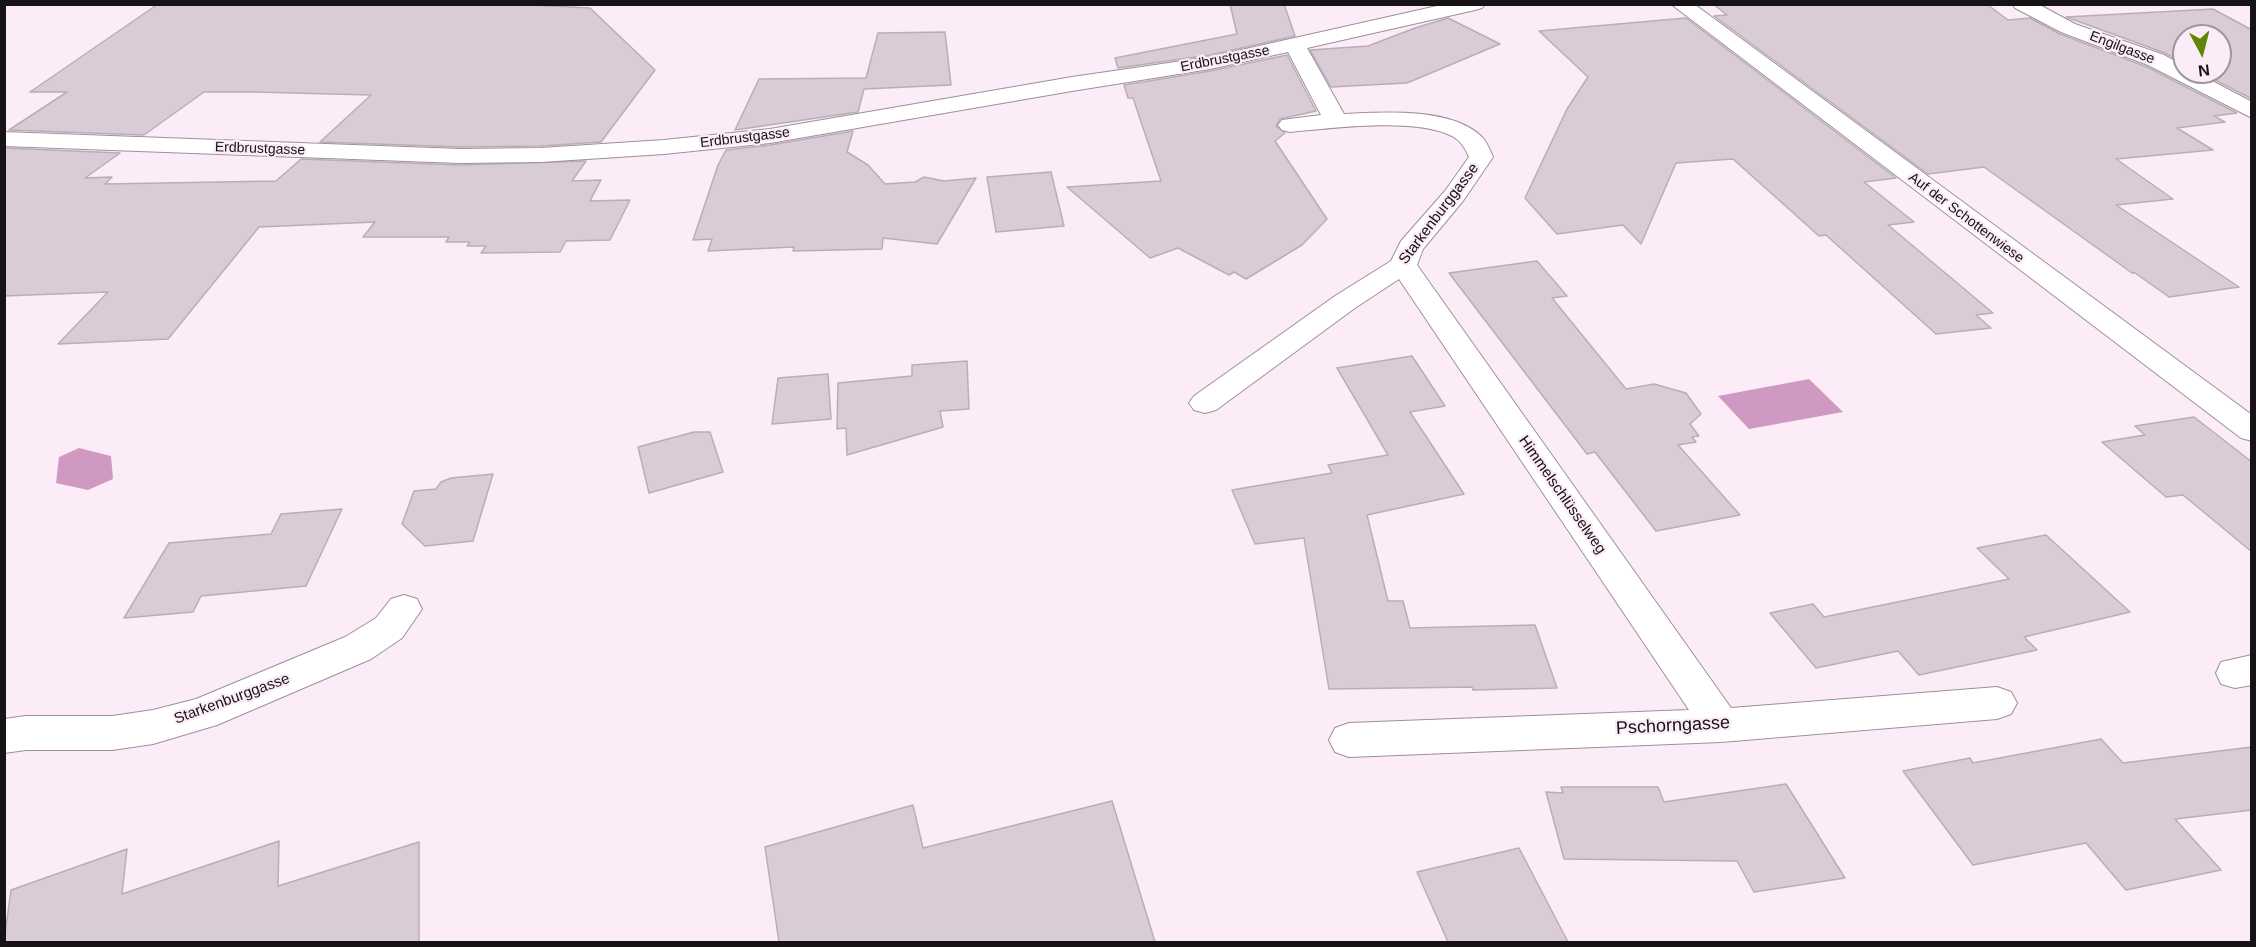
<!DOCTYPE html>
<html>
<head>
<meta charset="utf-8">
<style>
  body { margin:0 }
  #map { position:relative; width:2256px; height:947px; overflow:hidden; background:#fbecf7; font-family:Helvetica,sans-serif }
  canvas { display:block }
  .frame { position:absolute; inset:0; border:6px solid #161215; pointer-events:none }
  .north { position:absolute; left:2172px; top:24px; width:60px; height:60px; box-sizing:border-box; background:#fbecf7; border:2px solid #9f959d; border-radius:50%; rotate:173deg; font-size:16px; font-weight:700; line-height:24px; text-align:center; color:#161215 }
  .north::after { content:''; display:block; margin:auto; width:21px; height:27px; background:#618505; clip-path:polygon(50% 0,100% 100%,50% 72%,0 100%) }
</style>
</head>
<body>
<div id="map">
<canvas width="2256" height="947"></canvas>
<div class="frame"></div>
<div class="north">N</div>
</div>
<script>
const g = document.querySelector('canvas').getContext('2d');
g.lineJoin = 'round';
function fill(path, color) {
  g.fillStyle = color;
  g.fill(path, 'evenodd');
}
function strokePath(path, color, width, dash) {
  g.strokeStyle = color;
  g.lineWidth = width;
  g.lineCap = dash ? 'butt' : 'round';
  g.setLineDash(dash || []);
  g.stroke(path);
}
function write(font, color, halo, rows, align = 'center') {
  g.font = font + ' Helvetica,sans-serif';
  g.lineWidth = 4.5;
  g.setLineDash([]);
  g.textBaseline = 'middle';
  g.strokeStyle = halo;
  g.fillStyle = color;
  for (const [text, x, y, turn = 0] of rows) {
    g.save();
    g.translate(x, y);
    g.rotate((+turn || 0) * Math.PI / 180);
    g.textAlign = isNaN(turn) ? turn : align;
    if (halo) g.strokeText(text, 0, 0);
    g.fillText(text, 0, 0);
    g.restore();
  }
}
fill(new Path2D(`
  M 1809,379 L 1843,412 L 1749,429 L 1718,396 Z
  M 79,448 L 111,456 L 113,479 L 88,490 L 56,483 L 59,457 Z`), '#d099c1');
const building = new Path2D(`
  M 158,4 L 510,4 L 590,8 L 655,70 L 601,142 L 541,146 L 460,147 L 320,142 L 371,95 L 254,92 L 204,92 L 144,135 L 9,130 L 67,92 L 30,92 Z
  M 1230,4 L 1284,4 L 1295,36 L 1210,55 L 1118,68 L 1115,58 L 1237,34 Z
  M 1713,4 L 1988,5 L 2008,20 L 2030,18 L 2060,34 L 2147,67 L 2237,113 L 2214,116 L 2225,122 L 2177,128 L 2213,150 L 2116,159 L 2173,199 L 2116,205 L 2239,287 L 2169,297 L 2135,273 L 2132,273 L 1984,167 L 1928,174 L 1714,16 L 1727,15 Z
  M 2213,9 L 2252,30 L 2252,99 L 2200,72 L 2220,72 L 2220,36 L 2184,36 L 2184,63 L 2165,53 L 2066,17 Z
  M 1448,18 L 1500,44 L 1407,83 L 1331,87 L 1310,50 L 1368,46 L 1415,28 Z
  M 1686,18 L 1896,178 L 1864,182 L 1914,222 L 1888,225 L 1993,313 L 1976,315 L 1991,328 L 1936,334 L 1826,235 L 1819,236 L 1733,159 L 1676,163 L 1641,244 L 1623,225 L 1557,234 L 1525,198 L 1567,109 L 1588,77 L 1539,31 Z
  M 945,32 L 951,85 L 864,89 L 858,112 L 735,130 L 759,79 L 866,78 L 878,33 Z
  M 1287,55 L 1316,111 L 1280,119 L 1276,126 L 1285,133 L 1275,141 L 1327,219 L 1302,245 L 1246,279 L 1234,272 L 1229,275 L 1178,248 L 1150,258 L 1067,187 L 1161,181 L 1133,98 L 1128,98 L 1124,85 L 1210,71 Z
  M 853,131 L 847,152 L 868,165 L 885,184 L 915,182 L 924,177 L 944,181 L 976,178 L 937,244 L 883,238 L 882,249 L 793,251 L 794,247 L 708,251 L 712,239 L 693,240 L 718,165 L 726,150 L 770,145 Z
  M 4,148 L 120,153 L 85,178 L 112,177 L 105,184 L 276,181 L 301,159 L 460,165 L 586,161 L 572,181 L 601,180 L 590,201 L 630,200 L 610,240 L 566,241 L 560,252 L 481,253 L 486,246 L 467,246 L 470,242 L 446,242 L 449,237 L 363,237 L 375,222 L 259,227 L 168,339 L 58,344 L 108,292 L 4,296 Z
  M 1051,172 L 1064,226 L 996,232 L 987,177 Z
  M 1537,261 L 1567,296 L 1552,298 L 1626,389 L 1654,384 L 1686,393 L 1701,414 L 1690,424 L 1699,436 L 1692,437 L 1696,442 L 1678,445 L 1740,515 L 1656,531 L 1595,452 L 1587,454 L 1449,273 Z
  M 1412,356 L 1445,406 L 1410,412 L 1464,494 L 1367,515 L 1388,601 L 1403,601 L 1410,628 L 1535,625 L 1557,688 L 1473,690 L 1472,687 L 1329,689 L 1304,538 L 1255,544 L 1232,490 L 1332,473 L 1328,465 L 1388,455 L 1337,368 Z
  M 967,361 L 969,409 L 940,411 L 943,427 L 847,455 L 846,428 L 837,429 L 838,383 L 912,376 L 912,365 Z
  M 828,374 L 831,419 L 772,424 L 778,378 Z
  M 2194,417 L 2252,462 L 2252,552 L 2183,495 L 2166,497 L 2102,442 L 2145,435 L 2135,426 Z
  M 694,432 L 710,432 L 723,472 L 649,493 L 638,447 Z
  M 493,474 L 473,541 L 425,546 L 402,524 L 414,491 L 436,489 L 441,482 L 451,478 Z
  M 342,509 L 306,586 L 201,596 L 193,612 L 124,618 L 169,543 L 271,534 L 281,514 Z
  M 2046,535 L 2130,612 L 2024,637 L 2037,650 L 1919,675 L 1898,651 L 1816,668 L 1770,613 L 1813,604 L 1824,617 L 2009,579 L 1977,548 Z
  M 2101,739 L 2123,763 L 2252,747 L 2252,810 L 2175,819 L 2221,870 L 2126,890 L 2086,843 L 1973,865 L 1903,771 L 1970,758 L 1973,763 Z
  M 1786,784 L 1845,878 L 1754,892 L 1737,861 L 1564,859 L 1546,792 L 1563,793 L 1561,787 L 1658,787 L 1664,802 Z
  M 1112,801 L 1155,942 L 779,942 L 765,847 L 913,805 L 923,848 Z
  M 279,841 L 278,886 L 419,842 L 419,942 L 4,942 L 11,890 L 127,849 L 122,894 Z
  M 1519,848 L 1568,942 L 1448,942 L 1417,872 Z`);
fill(building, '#daccd6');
strokePath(building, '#bbadb7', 1.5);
const minor = new Path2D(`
  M 1446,4 L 1485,4 L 1482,8 L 1475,10 L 1307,48 L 1344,114 C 1383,112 1452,107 1482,137 C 1487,142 1490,150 1493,157 L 1463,201 L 1423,249 L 1417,265 L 1731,708 L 1997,687 L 2011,692 L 2017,703 L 2011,714 L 1997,719 L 1721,742 L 1349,757 L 1335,752 L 1329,740 L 1335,728 L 1349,723 L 1689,710 L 1399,279 L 1355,308 L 1216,410 L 1205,413 L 1194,410 L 1189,403 L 1194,396 L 1335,296 L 1391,261 L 1401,241 L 1445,191 L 1469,157 C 1465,148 1461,141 1452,136 C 1415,117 1332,128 1290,132 L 1282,130 L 1278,125 L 1282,120 L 1321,115 L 1288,52 L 1210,69 L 1072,91 L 770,143 L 664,154 L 541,162 L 460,163 L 4,146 L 4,132 L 460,149 L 541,148 L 664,140 L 770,129 L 1072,77 L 1210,57 Z
  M 1671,4 L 1694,4 L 2252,415 L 2252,441 L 2241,438 Z
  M 2012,4 L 2038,4 L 2075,24 L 2164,55 L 2184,66 L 2184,72 L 2195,72 L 2252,102 L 2252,118 L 2148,65 L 2061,32 L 2015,8 Z
  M 404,595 L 417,599 L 422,609 L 402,638 L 371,659 L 217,725 L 153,744 L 112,750 L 26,750 L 4,753 L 4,719 L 26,716 L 112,716 L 153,710 L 196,699 L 345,637 L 376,618 L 391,599 Z
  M 2252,655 L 2252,685 L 2235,688 L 2221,684 L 2216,673 L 2221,662 Z`);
strokePath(minor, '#9d9099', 2);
fill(minor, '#fff');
write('14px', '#161215', '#fbecf7', [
  ["Engilgasse",2122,48,21],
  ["Erdbrustgasse",1225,59,-11],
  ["Erdbrustgasse",745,138,-7],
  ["Erdbrustgasse",260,149,2],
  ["Auf der Schottenwiese",1966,218,37]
]);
write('15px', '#161215', '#fbecf7', [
  ["Starkenburggasse",1439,214,-53],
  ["Himmelschlüsselweg",1562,495,55],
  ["Starkenburggasse",232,699,-20]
]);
write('18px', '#161215', '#fbecf7', [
  ["Pschorngasse",1673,726,-3]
]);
</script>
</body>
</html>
